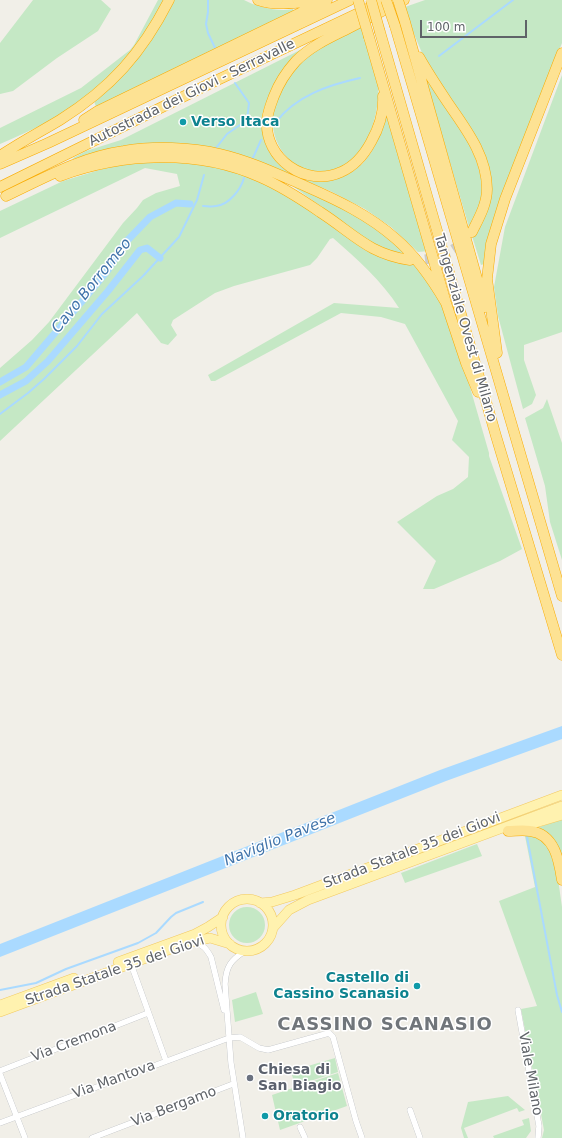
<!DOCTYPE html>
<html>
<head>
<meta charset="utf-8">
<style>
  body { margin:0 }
  #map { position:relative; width:562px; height:1138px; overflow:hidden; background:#f1efe8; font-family:"DejaVu Sans",sans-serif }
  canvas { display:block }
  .scale { position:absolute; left:420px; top:20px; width:107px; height:18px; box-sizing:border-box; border:2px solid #5f6368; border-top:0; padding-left:5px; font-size:12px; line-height:14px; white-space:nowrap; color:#5f6368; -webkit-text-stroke:3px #fff; paint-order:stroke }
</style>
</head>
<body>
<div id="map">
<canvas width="562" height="1138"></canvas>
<div class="scale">100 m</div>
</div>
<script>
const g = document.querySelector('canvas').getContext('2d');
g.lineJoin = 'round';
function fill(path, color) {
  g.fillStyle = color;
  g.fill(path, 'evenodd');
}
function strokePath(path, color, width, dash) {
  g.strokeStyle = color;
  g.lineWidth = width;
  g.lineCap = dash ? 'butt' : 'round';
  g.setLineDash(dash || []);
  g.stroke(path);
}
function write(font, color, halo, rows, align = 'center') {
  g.font = font + ' "DejaVu Sans",sans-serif';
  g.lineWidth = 3;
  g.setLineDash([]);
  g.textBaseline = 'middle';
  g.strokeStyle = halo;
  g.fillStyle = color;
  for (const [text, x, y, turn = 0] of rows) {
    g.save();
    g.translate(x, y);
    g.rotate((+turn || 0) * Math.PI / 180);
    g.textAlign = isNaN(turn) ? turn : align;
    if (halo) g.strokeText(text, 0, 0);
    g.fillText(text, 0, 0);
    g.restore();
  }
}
fill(new Path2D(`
  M 33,0 L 101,0 L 111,9 L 98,31 L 57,58 L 13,91 L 0,94 L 0,43 Z
  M 158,0 L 164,0 C 147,34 123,67 93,92 C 66,115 32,130 0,144 L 0,128 L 81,88 L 130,50 L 134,45 Z
  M 173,0 L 244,0 C 257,7 278,12 293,9 L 294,11 L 96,107 L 94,101 Z
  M 425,0 L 562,0 L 562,43 L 517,156 L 489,235 L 484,264 L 481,265 L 472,236 L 491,179 L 457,108 L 436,77 L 422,53 L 409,22 L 405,7 Z
  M 361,27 C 365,40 369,52 373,65 C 375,70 377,76 378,82 C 380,100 375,122 368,138 C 326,223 217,134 308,57 C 323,44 344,36 361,27 Z
  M 304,48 C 290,66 264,95 262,118 C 258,172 322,202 362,164 C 375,151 382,131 387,113 L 429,251 L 418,252 L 391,227 L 365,209 L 330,191 L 263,163 L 107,149 L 73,159 L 73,158 L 86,151 L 121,140 Z
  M 562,75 L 562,332 L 524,345 L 524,360 L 536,395 L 532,404 L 523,409 L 498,316 L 494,287 L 505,227 Z
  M 425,78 L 426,78 C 452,117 507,179 469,227 Z
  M 147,161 L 200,164 L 242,174 L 282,192 L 304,206 L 365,250 L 383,258 L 399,263 L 413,264 L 438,295 L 457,342 L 489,453 L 489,456 L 522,549 L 500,561 L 434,589 L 423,589 L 436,561 L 397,522 L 437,496 L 453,489 L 468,477 L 469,457 L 452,440 L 458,421 L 405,324 L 381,317 L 341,313 L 215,381 L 211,381 L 208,375 L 334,303 L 399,308 C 382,281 357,259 333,238 L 330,239 L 317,258 L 310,265 L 234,286 L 215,293 L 173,320 L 171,325 L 177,335 L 168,345 L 161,343 L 137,313 L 0,441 L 0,368 L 32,340 L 49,322 L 123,223 L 137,208 L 143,200 L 156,193 L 180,186 L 177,174 L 145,168 L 0,238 L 0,211 L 63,181 L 119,164 Z
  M 295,185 L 370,221 L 408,256 L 397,254 L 373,244 L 294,187 Z
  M 547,399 L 562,443 L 562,560 L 550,522 L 545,486 L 525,418 L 543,408 Z
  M 562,819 L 562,860 L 539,827 Z
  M 529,835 L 539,838 L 547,844 L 557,872 L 562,907 L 562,1138 L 542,1138 L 544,1130 L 521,1009 L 537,1006 L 499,901 L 535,887 L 525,836 Z
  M 477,844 L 482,856 L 405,883 L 401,873 Z
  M229 925a18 18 0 1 1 36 0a18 18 0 1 1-36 0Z
  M 256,992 L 263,1014 L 235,1022 L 232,1000 Z
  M 335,1058 L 338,1072 L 295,1086 L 291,1071 Z
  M 338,1073 L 347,1106 L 280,1130 L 272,1095 Z
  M 508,1096 L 525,1110 L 519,1112 L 517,1108 L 464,1128 L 468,1138 L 464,1138 L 461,1128 L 468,1102 Z
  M 529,1118 L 531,1131 L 526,1138 L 494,1138 L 493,1136 L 524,1125 L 522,1120 Z`), '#c5e8c5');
fill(new Path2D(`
  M 562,726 L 562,739 L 446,781 L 0,957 L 0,944 L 440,770 Z`), '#aadaff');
strokePath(new Path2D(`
  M 208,0 L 208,12 L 206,24 L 208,33 L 216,50
  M 439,56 L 513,0
  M 276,122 C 296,96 328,85 360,78
  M 216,148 L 227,134 L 247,120 L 249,103 L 235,83
  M 252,160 L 261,140
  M 203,206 C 207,206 212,207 216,206 C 229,205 241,189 244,178
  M 0,414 L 28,393 L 44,379 L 77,346 L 102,314 L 143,276 L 179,237 L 197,200 L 204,175
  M 527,837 L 557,995 L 562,1012
  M 0,990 L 36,983 L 66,969 L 138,943 L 156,933 L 171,917 L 176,913 L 203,902`), '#aadaff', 2);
strokePath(new Path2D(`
  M 0,382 L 26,367 L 84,299 L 108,270 L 124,244 L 150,217 L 176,203 L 190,204
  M 0,395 L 26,381 L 48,361 L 108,291 L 140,250 L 147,248 L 160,258`), '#aadaff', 7);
strokePath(new Path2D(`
  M 410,260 C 431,261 451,255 465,239`), '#ccccc8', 10, [10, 5]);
const minor = new Path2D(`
  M 195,943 C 203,944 207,950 211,957 L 224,1010
  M 131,964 L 166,1061
  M 518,1010 L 539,1126 L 538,1138
  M 0,1071 L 148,1013
  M 0,1074 L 25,1138
  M 410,1110 L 420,1138
  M 0,1123 L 229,1038 L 240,1037 L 259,1048 L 268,1050 L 329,1033 L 333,1037 L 356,1121 L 362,1138
  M 300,1127 L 305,1138
  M 92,1138 L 233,1084
  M 243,1138 L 231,1063 L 225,984 C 226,966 231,960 245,951`);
const primary = new Path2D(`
  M 515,829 L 562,815
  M221 925a26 26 0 1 1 52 0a26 26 0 1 1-52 0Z
  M 260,903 L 272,902 L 295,895 L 562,795
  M 273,928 L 289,910 L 308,900 L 562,806
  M 118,962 L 195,934 L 208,927 L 223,917
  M 0,1005 L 74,978
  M 0,1012 L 187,943 L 210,938 L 230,944`);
const motorway = new Path2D(`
  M 258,0 C 278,7 301,2 321,0
  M 405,22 L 485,307
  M 395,26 L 562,596
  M 380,32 L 496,436 L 562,655
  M 369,37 L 446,303 L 466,363 L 478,392
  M 419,57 C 428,73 438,88 448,103 C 466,129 487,156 487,189 C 487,204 479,218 472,232
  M 383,96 C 384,113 379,128 371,142 C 364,155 355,166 341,172 C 306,188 264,159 267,120 C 268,111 271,104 274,96 C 279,83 287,71 296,61 C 311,46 329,38 347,29 C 366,19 385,10 404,0
  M 84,120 L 98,111 L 327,0
  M 0,156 C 19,143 40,132 60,120 C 111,88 142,53 169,0
  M 0,164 L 48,143 L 350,0
  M 60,176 C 123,153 197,149 260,177 C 281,186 301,199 320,212 C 353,233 368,254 410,260
  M 0,187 L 209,84 L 386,0
  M 6,196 C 44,178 81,157 124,151 C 153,146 191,147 220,154 C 250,161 277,174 305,186 C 337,200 369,215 396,239 C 417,257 432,279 446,303
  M 497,353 L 487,279 L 491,244 L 505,199 L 562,53
  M 508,831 C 515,831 523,830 530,831 C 555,834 559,861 562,880`);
strokePath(minor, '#b5b8bc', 6);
strokePath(primary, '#f2c960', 10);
strokePath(motorway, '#f9ab00', 11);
strokePath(minor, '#fff', 5.5);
strokePath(primary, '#fff2af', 9);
strokePath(motorway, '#fde293', 10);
const motorwayBridge = new Path2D(`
  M 358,0 L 369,37
  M 371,0 L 380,32
  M 386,0 L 395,26
  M 398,0 L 405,22`);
strokePath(motorwayBridge, '#f9ab00', 11, []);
strokePath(motorwayBridge, '#fde293', 10);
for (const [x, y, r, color] of [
  [183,122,4,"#0f9aa8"],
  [417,986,4,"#0f9aa8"],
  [250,1078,4,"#6b7280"],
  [265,1116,4,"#0f9aa8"]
]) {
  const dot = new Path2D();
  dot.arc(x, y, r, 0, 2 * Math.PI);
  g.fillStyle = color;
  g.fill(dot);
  strokePath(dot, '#fff', 1.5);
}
write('14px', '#5f6368', '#fff', [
  ["Autostrada dei Giovi - Serravalle",192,93,-26],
  ["Tangenziale Ovest di Milano",465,328,74],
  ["Strada Statale 35 dei Giovi",412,851,-21],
  ["Strada Statale 35 dei Giovi",115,971,-19],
  ["Via Cremona",74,1042,-21],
  ["Viale Milano",530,1074,80],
  ["Via Mantova",114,1080,-20],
  ["Via Bergamo",174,1107,-21]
]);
write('bold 14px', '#0d838f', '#fff', [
  ["Verso Itaca",191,122],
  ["Castello di",409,978,"right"],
  ["Cassino Scanasio",409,994,"right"],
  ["Oratorio",273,1116]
], 'left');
write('bold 14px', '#5b616d', '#fff', [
  ["Chiesa di",258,1070],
  ["San Biagio",258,1086]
], 'left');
write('italic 15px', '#4174aa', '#fff', [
  ["Cavo Borromeo",92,286,-51],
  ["Naviglio Pavese",280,840,-22]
]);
g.letterSpacing = '1px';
write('bold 18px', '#70757a', '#fff', [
  ["CASSINO SCANASIO",385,1025]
]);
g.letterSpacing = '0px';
</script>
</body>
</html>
